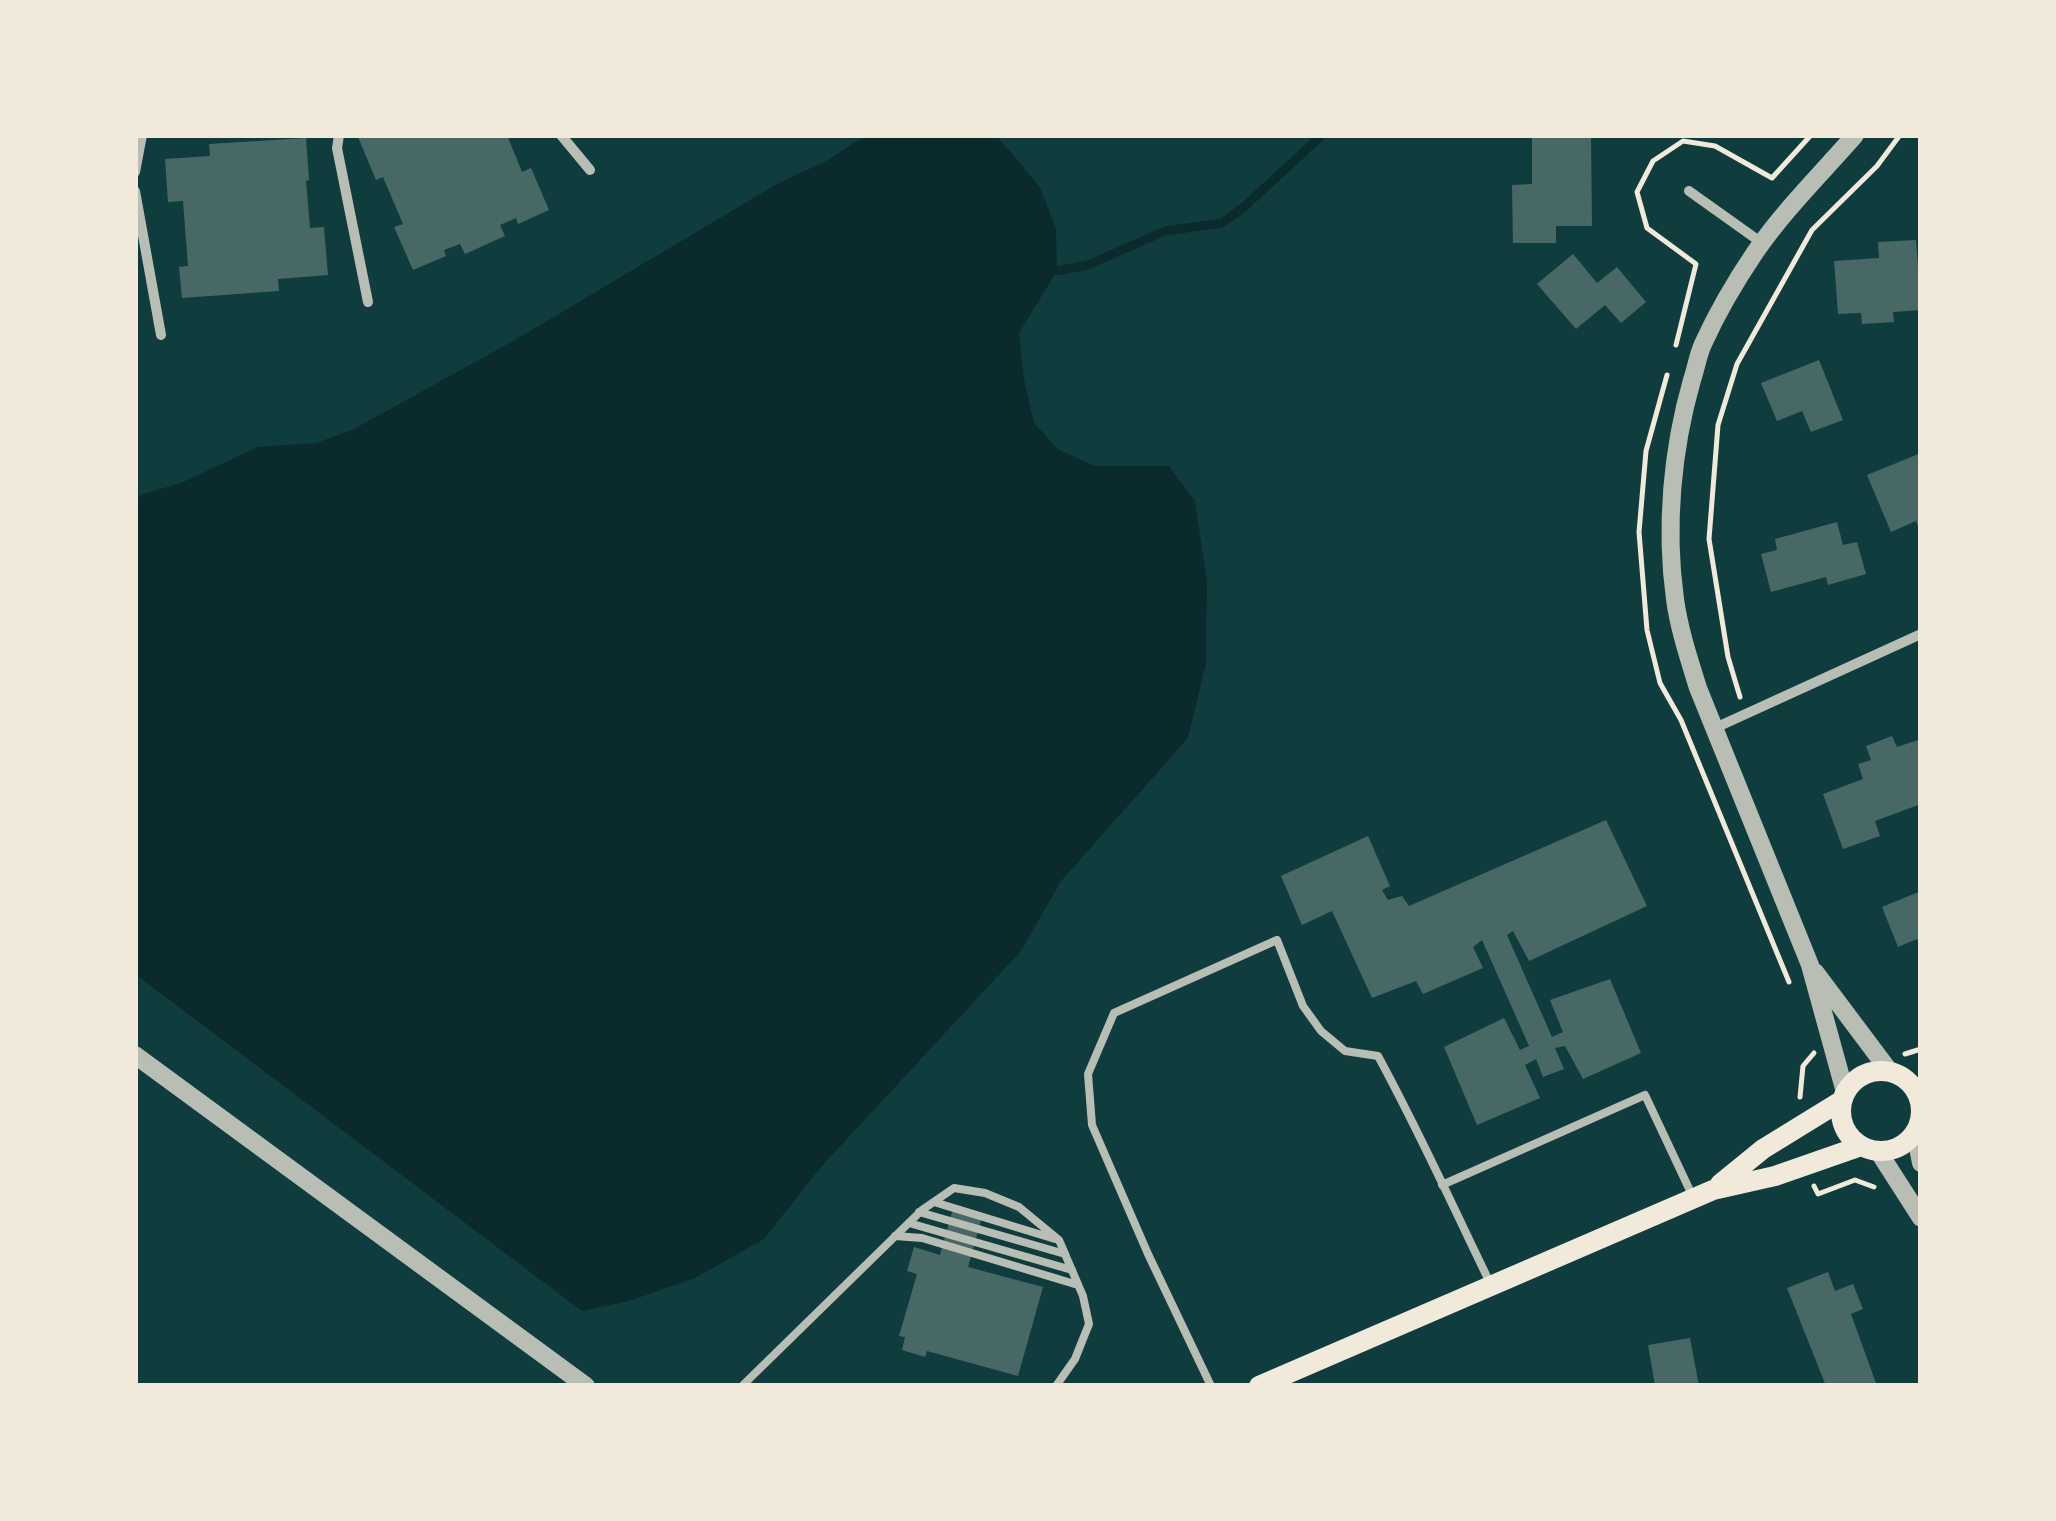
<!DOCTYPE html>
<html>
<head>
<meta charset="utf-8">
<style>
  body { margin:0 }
  #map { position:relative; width:2056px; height:1521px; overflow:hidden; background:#0f3d3e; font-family:"Space Grotesk",sans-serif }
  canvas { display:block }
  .frame { position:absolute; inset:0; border:138px solid #f1e9da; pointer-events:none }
</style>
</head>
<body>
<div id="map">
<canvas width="2056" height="1521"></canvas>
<div class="frame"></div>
</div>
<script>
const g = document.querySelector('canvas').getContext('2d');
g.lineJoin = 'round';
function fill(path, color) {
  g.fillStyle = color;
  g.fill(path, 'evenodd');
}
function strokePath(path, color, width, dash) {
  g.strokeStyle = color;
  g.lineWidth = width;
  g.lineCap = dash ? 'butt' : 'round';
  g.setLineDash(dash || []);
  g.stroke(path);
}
fill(new Path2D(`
  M 867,135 L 996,135 L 1040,187 L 1056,229 L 1057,271 L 1019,333 L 1024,379 L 1034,423 L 1059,450 L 1095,466 L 1169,466 L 1195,501 L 1207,581 L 1206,663 L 1188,738 L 1061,881 L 1021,951 L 820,1168 L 764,1239 L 695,1278 L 629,1301 L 582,1311 L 135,974 L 135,500 L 143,494 L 181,483 L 258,447 L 316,443 L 352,430 L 515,340 L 777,184 L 826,161 Z`), '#0a2a2b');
strokePath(new Path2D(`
  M 1057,271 L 1088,265 L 1165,231 L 1222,223 L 1244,207 L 1322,135`), '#0a2a2b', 9);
fill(new Path2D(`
  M 363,135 L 507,135 L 522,172 L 531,168 L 549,210 L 518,224 L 516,218 L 500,225 L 505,236 L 465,254 L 460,244 L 444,250 L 446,256 L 413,270 L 394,227 L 403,224 L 383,177 L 376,180 L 358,137 Z
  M 1532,135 L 1591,135 L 1592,226 L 1556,226 L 1556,243 L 1513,243 L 1512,185 L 1532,184 Z
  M 306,138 L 309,180 L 306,181 L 310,228 L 324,227 L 328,275 L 278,279 L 279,291 L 182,298 L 179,267 L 188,266 L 183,201 L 168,202 L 165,159 L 210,156 L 209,144 Z
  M 1916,240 L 1921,310 L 1893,312 L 1894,322 L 1862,324 L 1861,313 L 1838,314 L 1834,261 L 1879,258 L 1878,242 Z
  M 1573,254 L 1597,283 L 1617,267 L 1646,302 L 1621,323 L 1605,305 L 1576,329 L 1537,284 Z
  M 1819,360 L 1843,420 L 1811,432 L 1802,411 L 1777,421 L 1761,383 Z
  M 1921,453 L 1921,534 L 1916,521 L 1891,532 L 1867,475 Z
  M 1837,522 L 1843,545 L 1857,542 L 1866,574 L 1828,585 L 1826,577 L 1771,592 L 1761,554 L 1777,550 L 1775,539 Z
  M 1892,736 L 1897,747 L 1921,739 L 1921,792 L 1918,793 L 1921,804 L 1875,821 L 1880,836 L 1843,849 L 1823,794 L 1863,779 L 1858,764 L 1871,760 L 1866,746 Z
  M 1606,820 L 1647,906 L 1529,961 L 1513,931 L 1507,935 L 1552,1037 L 1563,1032 L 1550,1000 L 1610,979 L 1641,1053 L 1583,1079 L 1565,1046 L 1555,1048 L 1564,1069 L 1543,1077 L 1536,1059 L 1525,1065 L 1540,1098 L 1477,1125 L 1444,1047 L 1504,1018 L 1520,1050 L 1529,1046 L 1482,940 L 1473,947 L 1483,968 L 1423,994 L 1416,981 L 1372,998 L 1332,911 L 1302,925 L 1281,876 L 1368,836 L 1390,886 L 1382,890 L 1388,900 L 1402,896 L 1409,906 Z
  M 1921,891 L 1921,948 L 1917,939 L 1898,947 L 1882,907 Z
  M 954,1205 L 983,1213 L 968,1267 L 1043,1287 L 1018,1376 L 927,1351 L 925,1357 L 902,1350 L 905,1337 L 899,1336 L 917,1274 L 907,1271 L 914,1247 L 940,1255 Z
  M 1828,1272 L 1835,1291 L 1853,1284 L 1863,1309 L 1851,1314 L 1877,1386 L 1826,1386 L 1787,1288 Z
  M 1690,1338 L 1699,1386 L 1655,1386 L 1648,1345 Z`), '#486865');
strokePath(new Path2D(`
  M 1676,345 L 1696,264 L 1647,228 L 1637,192 L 1653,161 L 1683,141 L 1715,146 L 1772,178 L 1811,135
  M 1667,375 L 1646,451 L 1639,532 L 1647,630 L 1660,683 L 1681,720 L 1789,982
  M 1740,697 L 1728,657 L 1709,539 L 1718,425 L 1737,364 L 1812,230 L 1877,166 L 1900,135
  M 1905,1054 L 1921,1049
  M 1800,1097 L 1803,1066 L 1814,1053
  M 1814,1186 L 1818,1194 L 1855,1180 L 1874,1187`), '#f1e9da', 5);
strokePath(new Path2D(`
  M 1442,1185 L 1645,1095 L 1693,1197
  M 934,1202 L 1055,1239
  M 919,1212 L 1065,1254
  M 909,1223 L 1072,1270
  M 895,1236 L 922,1238 L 1078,1285
  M 742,1386 L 922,1210 L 954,1188 L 985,1193 L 1019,1207 L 1059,1240 L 1083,1296 L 1089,1324 L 1075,1359 L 1056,1386
  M 1211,1386 L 1148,1254 L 1092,1125 L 1088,1074 L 1114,1013 L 1277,940 L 1303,1006 L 1321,1031 L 1345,1051 L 1378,1056 C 1419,1131 1454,1209 1491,1285`), '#b8beb3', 8);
strokePath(new Path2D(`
  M 339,135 L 337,148 L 368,302
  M 561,135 L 590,170
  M 135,172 L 142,135
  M 135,191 L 161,335
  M 1689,191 L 1762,243
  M 1715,728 L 1921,634`), '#b8beb3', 10);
strokePath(new Path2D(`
  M 1815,972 L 1890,1072
  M 135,1055 L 586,1386
  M 1845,1092 L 1810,965 L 1698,688 C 1689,659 1679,629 1675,599 C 1665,527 1672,450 1692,380 C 1696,368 1698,355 1703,344 C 1717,313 1737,279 1756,251 C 1785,209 1822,173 1855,135
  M 1915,1132 L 1921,1163
  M 1878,1151 L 1921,1218`), '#b8beb3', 18);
strokePath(new Path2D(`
  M1841 1111a40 40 0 1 1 80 0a40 40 0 1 1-80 0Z
  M 1720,1184 L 1763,1149 L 1841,1101
  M 1259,1386 L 1713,1190 L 1775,1176 L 1861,1146`), '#f1e9da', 20);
</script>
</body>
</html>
